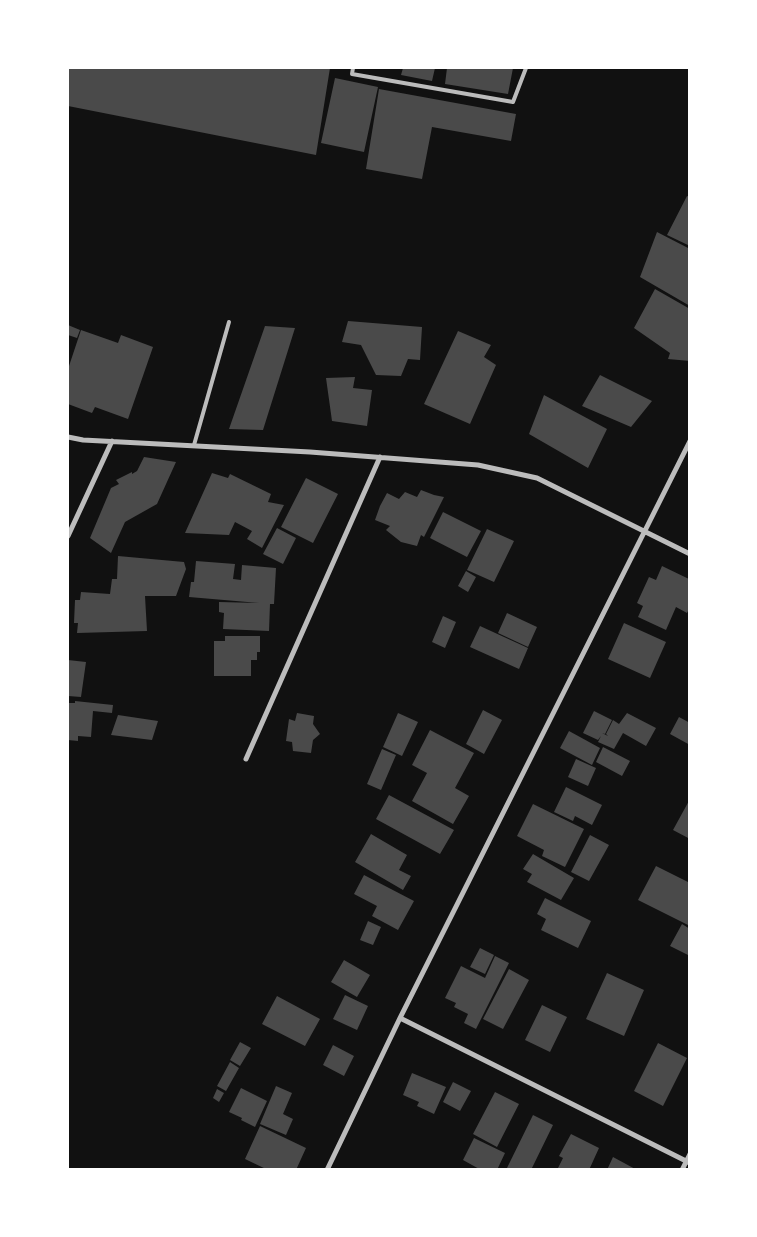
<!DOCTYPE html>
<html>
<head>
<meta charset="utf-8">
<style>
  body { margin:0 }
  #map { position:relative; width:757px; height:1237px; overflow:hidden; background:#111; font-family:"Archivo Narrow",sans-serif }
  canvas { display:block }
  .frame { position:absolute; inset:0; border:69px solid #fff; pointer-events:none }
</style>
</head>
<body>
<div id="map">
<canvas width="757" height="1237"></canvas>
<div class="frame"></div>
</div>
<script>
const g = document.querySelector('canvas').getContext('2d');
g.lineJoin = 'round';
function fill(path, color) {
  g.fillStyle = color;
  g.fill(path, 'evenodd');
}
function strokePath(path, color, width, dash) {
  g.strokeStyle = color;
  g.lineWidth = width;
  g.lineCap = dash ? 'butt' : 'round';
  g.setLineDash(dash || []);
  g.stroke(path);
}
fill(new Path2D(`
  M 68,68 L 330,68 L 316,155 L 68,106 Z
  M 403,68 L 435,68 L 432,81 L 401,75 Z
  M 447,68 L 513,68 L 508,94 L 445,84 Z
  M 335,78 L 378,87 L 364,152 L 321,143 Z
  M 379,89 L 516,114 L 511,141 L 432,127 L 422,179 L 366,169 Z
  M 687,196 L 690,197 L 690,246 L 667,235 Z
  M 657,232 L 690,249 L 690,306 L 640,277 Z
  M 655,289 L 690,309 L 690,361 L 668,359 L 670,353 L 634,328 Z
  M 348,321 L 422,327 L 420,360 L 408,359 L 401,376 L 376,375 L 361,345 L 342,342 Z
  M 68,325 L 80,330 L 77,338 L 68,335 Z
  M 265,326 L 295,328 L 263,430 L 229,429 Z
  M 81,330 L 118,343 L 121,335 L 153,347 L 128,419 L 95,407 L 92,413 L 68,404 L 68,369 Z
  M 458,331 L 491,345 L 484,357 L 496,365 L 470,424 L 424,404 Z
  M 600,375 L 652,401 L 631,427 L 582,406 Z
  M 355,377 L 353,388 L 372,390 L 367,426 L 332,421 L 326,378 Z
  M 544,395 L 607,429 L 588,468 L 529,434 Z
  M 144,457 L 176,462 L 157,504 L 125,522 L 111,553 L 90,538 L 111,488 L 119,484 L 116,480 L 132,472 L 132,474 L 137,471 Z
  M 212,473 L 228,478 L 230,474 L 271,494 L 268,502 L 284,505 L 262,548 L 247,539 L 252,531 L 235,522 L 229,535 L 185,533 Z
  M 306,478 L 338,494 L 313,543 L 281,527 Z
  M 421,490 L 434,495 L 444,497 L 424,537 L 421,535 L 417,546 L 401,542 L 386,530 L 390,526 L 375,520 L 380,506 L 387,493 L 399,499 L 405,492 L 417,497 Z
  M 443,512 L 481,531 L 467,557 L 430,538 Z
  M 277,528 L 296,538 L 283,564 L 263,554 Z
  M 487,529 L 514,541 L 494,582 L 467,570 Z
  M 118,556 L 184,562 L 186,569 L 176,596 L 145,596 L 147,631 L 77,633 L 78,623 L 74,623 L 75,600 L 80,600 L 81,592 L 110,594 L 112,579 L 117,579 Z
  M 196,561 L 235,564 L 233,579 L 241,580 L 242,565 L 276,568 L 274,604 L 270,604 L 269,631 L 223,629 L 224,613 L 219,612 L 219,602 L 259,603 L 189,597 L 191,582 L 194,582 Z
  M 662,566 L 689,579 L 688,582 L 690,583 L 690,607 L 687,613 L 676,607 L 666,630 L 638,617 L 643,606 L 637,603 L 649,577 L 656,580 Z
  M 466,571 L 476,577 L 468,592 L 458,586 Z
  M 507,613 L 537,627 L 528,647 L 498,633 Z
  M 443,616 L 456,622 L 445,648 L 432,642 Z
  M 624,623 L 666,642 L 650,678 L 608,659 Z
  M 480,626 L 528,648 L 519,669 L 470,647 Z
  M 225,636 L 260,636 L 260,652 L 257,652 L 257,660 L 251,660 L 251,676 L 214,676 L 214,641 L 225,641 Z
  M 68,660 L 86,662 L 81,697 L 68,696 Z
  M 75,701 L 113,705 L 112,713 L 93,711 L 91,737 L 78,736 L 78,741 L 68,740 L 68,703 L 75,703 Z
  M 483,710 L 502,720 L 484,754 L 466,744 Z
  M 594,711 L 612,720 L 605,734 L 602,733 L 608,736 L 606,734 L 613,720 L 619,724 L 627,713 L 656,728 L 646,746 L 623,733 L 614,749 L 598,742 L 601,736 L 598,740 L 583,733 Z
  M 297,713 L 314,716 L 313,724 L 320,734 L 313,740 L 311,753 L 293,751 L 292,742 L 286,741 L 289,719 L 295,721 Z
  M 398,713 L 418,722 L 402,756 L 383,747 Z
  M 118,715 L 158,721 L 152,740 L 111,735 Z
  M 679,717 L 690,723 L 690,745 L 670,734 Z
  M 430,730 L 474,753 L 455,788 L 469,796 L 453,824 L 412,801 L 427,773 L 412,765 Z
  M 569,731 L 600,748 L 592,765 L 560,748 Z
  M 603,747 L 630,761 L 622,776 L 596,762 Z
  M 382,749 L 396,755 L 381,790 L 367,784 Z
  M 576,759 L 596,768 L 588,786 L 568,777 Z
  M 566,787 L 602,805 L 592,825 L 575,816 L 573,821 L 554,812 Z
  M 389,795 L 454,830 L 440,854 L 376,819 Z
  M 690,799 L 690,839 L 673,830 Z
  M 533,804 L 584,829 L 565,867 L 542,856 L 544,850 L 517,836 Z
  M 371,834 L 407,855 L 399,870 L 411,876 L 403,890 L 355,862 Z
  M 590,835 L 609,845 L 589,881 L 571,872 Z
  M 533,854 L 574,878 L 561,900 L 527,882 L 532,874 L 523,869 Z
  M 656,866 L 690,883 L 690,926 L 638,900 Z
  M 364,875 L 414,901 L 398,930 L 372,916 L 377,906 L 354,894 Z
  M 545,898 L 591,921 L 578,948 L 541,930 L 546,919 L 537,914 Z
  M 368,921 L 381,927 L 373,945 L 360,940 Z
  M 682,924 L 690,929 L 690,956 L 670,946 Z
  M 480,948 L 494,955 L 485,974 L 470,967 Z
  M 495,956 L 509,963 L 476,1029 L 464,1023 L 468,1014 L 454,1007 L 456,1003 L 445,998 L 461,966 L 485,978 Z
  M 344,960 L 370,975 L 357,997 L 331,982 Z
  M 509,969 L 529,980 L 503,1029 L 483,1019 Z
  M 607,973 L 644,990 L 624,1036 L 586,1019 Z
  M 345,995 L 368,1006 L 357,1030 L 333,1019 Z
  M 277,996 L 320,1019 L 305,1046 L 262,1024 Z
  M 542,1005 L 567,1017 L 550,1052 L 525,1040 Z
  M 240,1042 L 251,1048 L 240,1066 L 230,1060 Z
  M 658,1043 L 687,1058 L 663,1106 L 634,1091 Z
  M 333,1045 L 354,1056 L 344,1076 L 323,1065 Z
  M 230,1062 L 239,1068 L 226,1091 L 217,1086 Z
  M 412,1073 L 446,1087 L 434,1114 L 417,1106 L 419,1102 L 403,1095 Z
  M 453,1082 L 471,1091 L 460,1111 L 443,1102 Z
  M 276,1086 L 292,1093 L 283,1114 L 293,1119 L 286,1135 L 260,1124 Z
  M 241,1088 L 267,1101 L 255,1127 L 241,1120 L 242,1118 L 229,1112 Z
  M 217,1089 L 224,1093 L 219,1102 L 213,1098 Z
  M 495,1092 L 519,1104 L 497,1147 L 473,1134 Z
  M 533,1115 L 553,1125 L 531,1170 L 506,1170 Z
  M 260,1126 L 306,1148 L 296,1170 L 268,1170 L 245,1159 Z
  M 571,1134 L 599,1148 L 589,1170 L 557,1170 L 563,1158 L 559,1156 Z
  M 474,1138 L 505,1153 L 497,1170 L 481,1170 L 463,1160 Z
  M 613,1157 L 637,1170 L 607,1170 Z`), '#4a4a4a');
strokePath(new Path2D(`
  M 353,68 L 352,74 L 513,102 L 526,68
  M 194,445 L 229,322`), '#bcbcbc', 4);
strokePath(new Path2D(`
  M 68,437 L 83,440 L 310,452 L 478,465 L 537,478 L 690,554
  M 68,536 L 112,441
  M 246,759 L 380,457
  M 400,1018 L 690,1163
  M 327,1170 L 400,1018 L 690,441
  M 682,1170 L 690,1154`), '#bcbcbc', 5);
</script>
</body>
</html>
